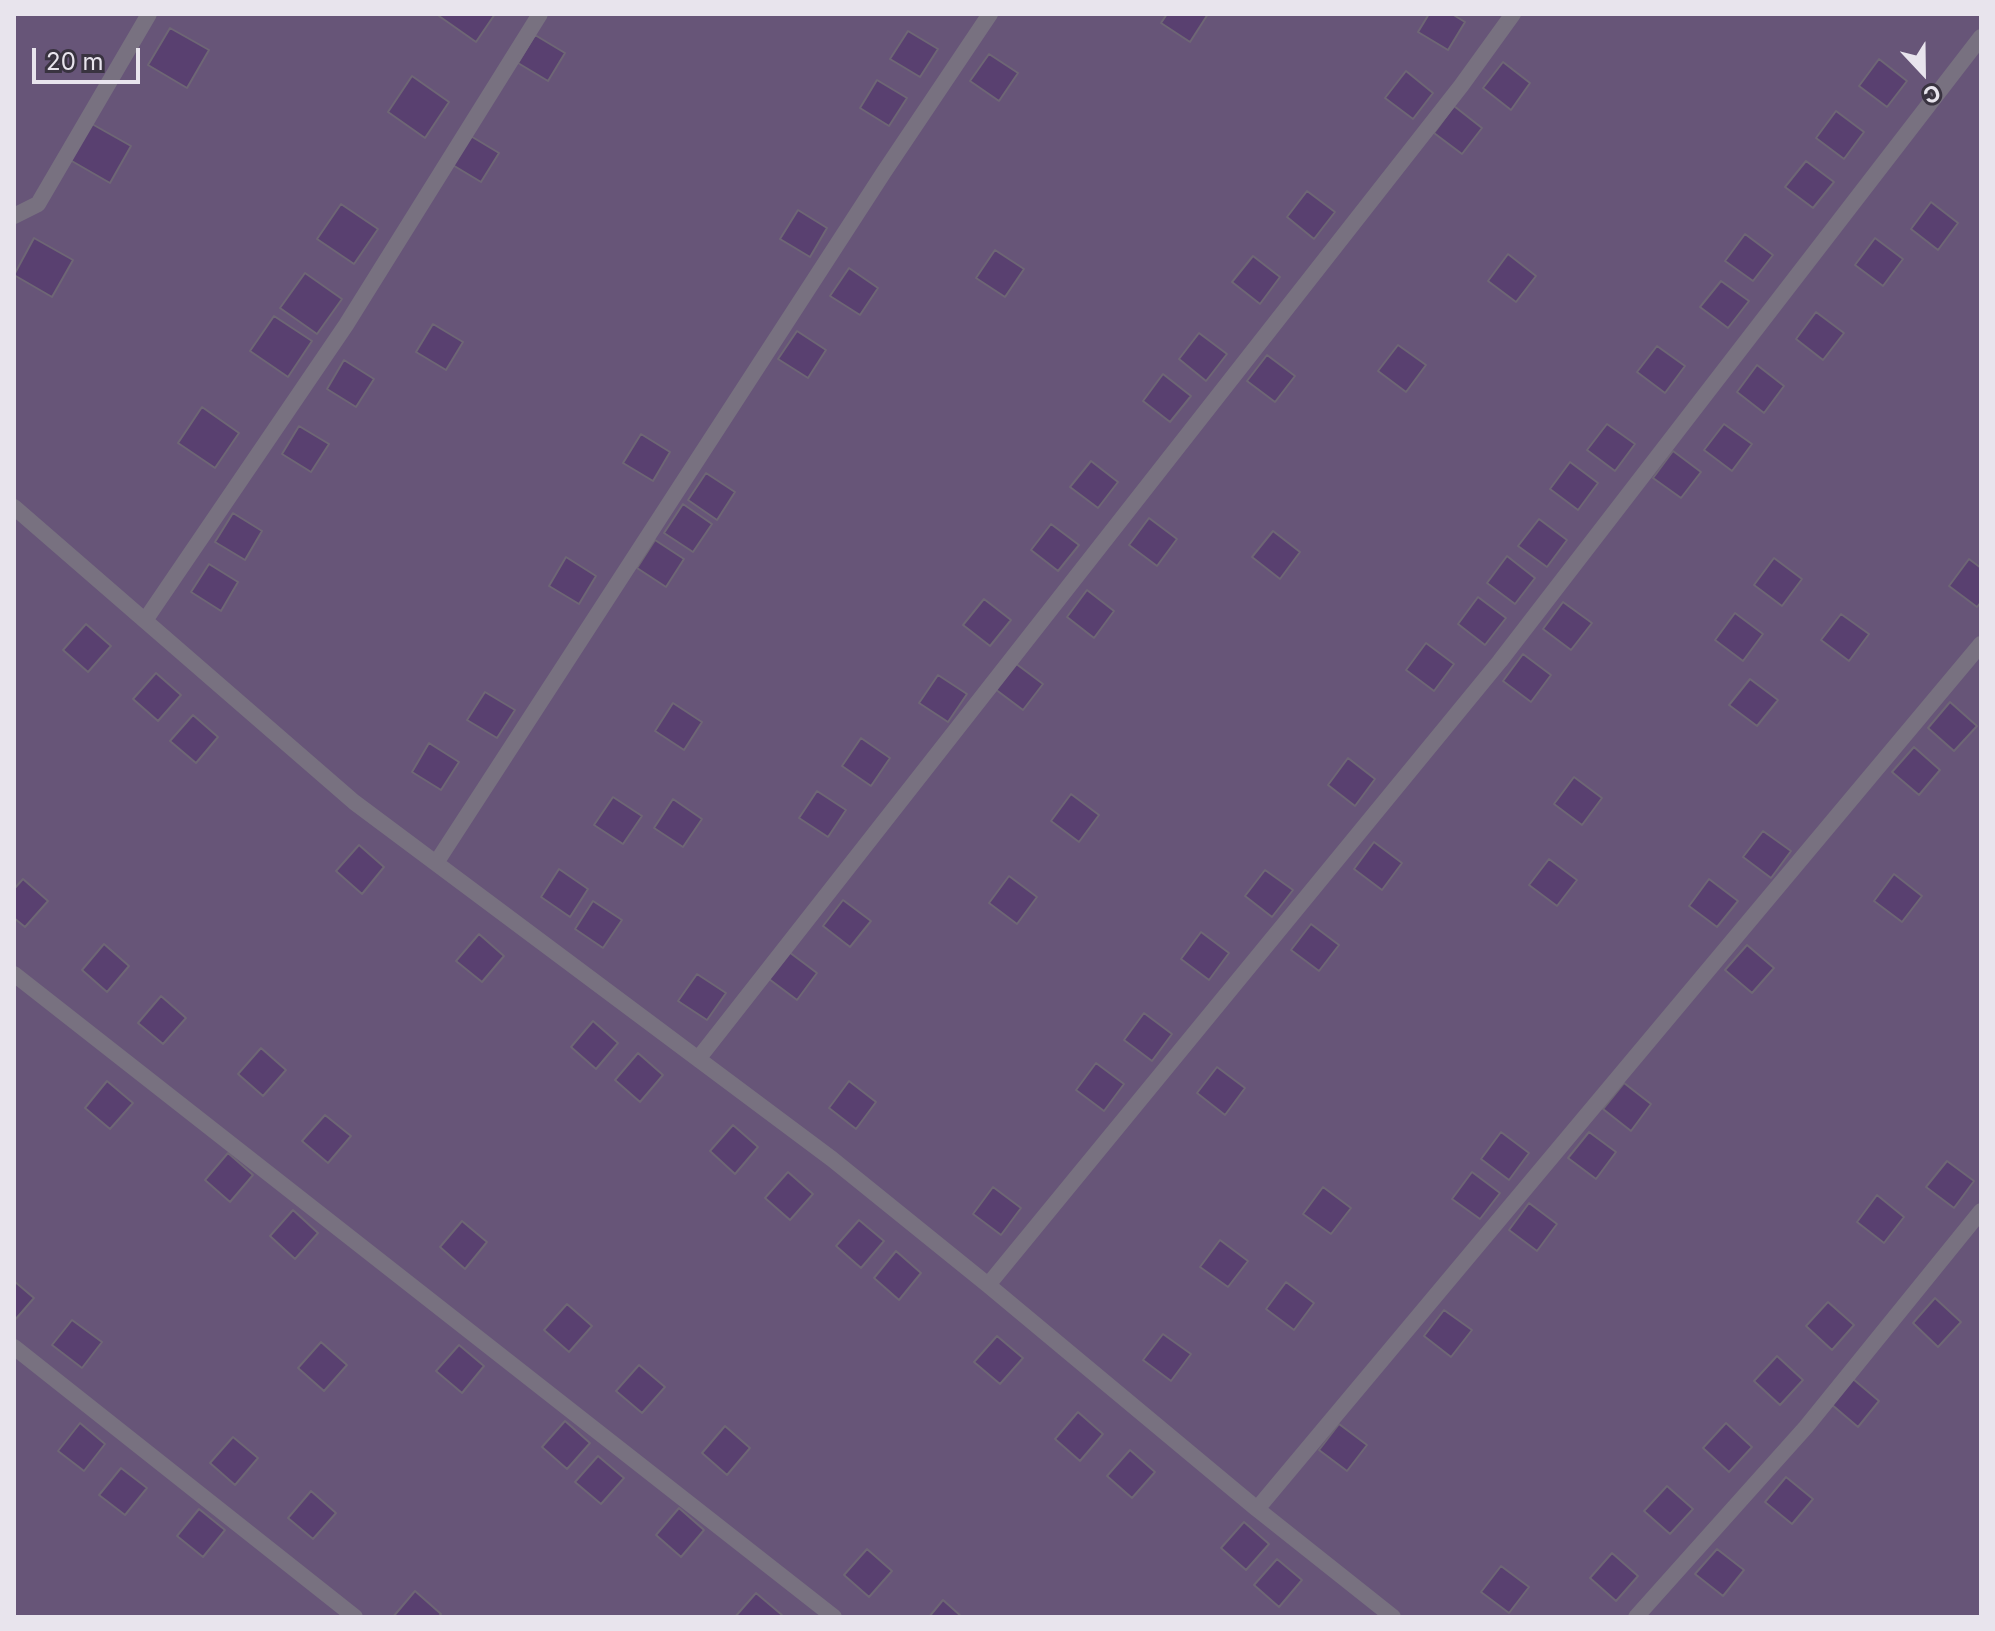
<!DOCTYPE html>
<html>
<head>
<meta charset="utf-8">
<style>
  body { margin:0 }
  #map { position:relative; width:1995px; height:1631px; overflow:hidden; background:#393340; font-family:Inter,sans-serif }
  canvas { display:block }
  .frame { position:absolute; inset:0; border:16px solid #e8e4ed; pointer-events:none }
  .north { position:absolute; left:1883px; top:32px; width:80px; height:80px; -webkit-text-stroke:6px #393340; paint-order:stroke; rotate:158deg; font-size:22px; font-weight:700; line-height:32px; text-align:center; color:#e8e4ed }
  .north::after { content:''; display:block; margin:auto; width:28px; height:36px; background:#e8e4ed; clip-path:polygon(50% 0,100% 100%,50% 72%,0 100%) }
  .scale { position:absolute; left:32px; top:48px; width:108px; height:36px; box-sizing:border-box; border:4px solid #e8e4ed; border-top:0; padding-left:10px; font-size:24px; line-height:28px; white-space:nowrap; color:#e8e4ed; -webkit-text-stroke:6px #393340; paint-order:stroke }
</style>
</head>
<body>
<div id="map">
<canvas width="1995" height="1631"></canvas>
<div class="frame"></div>
<div class="north">С</div>
<div class="scale">20 m</div>
</div>
<script>
const g = document.querySelector('canvas').getContext('2d');
g.lineJoin = 'round';
function fill(path, color) {
  g.fillStyle = color;
  g.fill(path, 'evenodd');
}
function strokePath(path, color, width, dash) {
  g.strokeStyle = color;
  g.lineWidth = width;
  g.lineCap = dash ? 'butt' : 'round';
  g.setLineDash(dash || []);
  g.stroke(path);
}
fill(new Path2D(`
  M 14,14 L 1981,14 L 1981,1617 L 14,1617 Z`), '#675578');
const building = new Path2D(`
  M 440,14 L 495,14 L 476,42 L 439,16 Z
  M 1167,14 L 1208,14 L 1190,42 L 1161,23 Z
  M 1429,14 L 1452,14 L 1465,22 L 1448,50 L 1418,32 Z
  M 170,28 L 209,50 L 187,88 L 148,65 Z
  M 908,31 L 938,49 L 920,77 L 890,59 Z
  M 535,35 L 565,53 L 548,81 L 518,63 Z
  M 989,54 L 1018,73 L 999,101 L 970,81 Z
  M 1879,59 L 1907,81 L 1887,107 L 1859,86 Z
  M 1503,62 L 1530,83 L 1511,110 L 1483,88 Z
  M 1406,71 L 1433,93 L 1413,119 L 1385,98 Z
  M 412,76 L 449,102 L 425,138 L 388,112 Z
  M 877,80 L 907,98 L 889,126 L 860,108 Z
  M 1454,106 L 1482,128 L 1462,154 L 1434,133 Z
  M 1836,111 L 1864,132 L 1844,159 L 1816,138 Z
  M 92,124 L 131,146 L 110,183 L 70,160 Z
  M 469,135 L 499,153 L 481,182 L 451,164 Z
  M 1806,161 L 1834,182 L 1813,208 L 1785,187 Z
  M 1307,191 L 1335,212 L 1314,239 L 1287,217 Z
  M 1931,202 L 1958,223 L 1938,250 L 1911,229 Z
  M 341,204 L 378,229 L 354,264 L 317,239 Z
  M 798,210 L 827,228 L 810,257 L 780,239 Z
  M 1745,234 L 1773,255 L 1753,281 L 1725,261 Z
  M 34,238 L 73,260 L 52,297 L 14,275 Z
  M 1875,238 L 1903,259 L 1883,286 L 1855,265 Z
  M 995,250 L 1024,269 L 1005,297 L 976,278 Z
  M 1508,254 L 1536,276 L 1516,302 L 1488,281 Z
  M 1253,256 L 1280,277 L 1260,304 L 1232,282 Z
  M 849,268 L 878,288 L 860,315 L 830,296 Z
  M 305,273 L 342,299 L 317,334 L 280,308 Z
  M 1721,281 L 1749,301 L 1728,328 L 1700,307 Z
  M 1816,312 L 1844,333 L 1823,360 L 1796,339 Z
  M 274,316 L 312,341 L 288,377 L 250,351 Z
  M 433,324 L 463,342 L 446,370 L 416,352 Z
  M 797,331 L 826,350 L 808,378 L 778,359 Z
  M 1199,333 L 1227,354 L 1206,381 L 1179,359 Z
  M 1398,345 L 1426,365 L 1406,392 L 1378,371 Z
  M 1657,346 L 1685,366 L 1665,393 L 1637,372 Z
  M 1267,355 L 1295,376 L 1275,402 L 1247,381 Z
  M 344,360 L 374,379 L 356,407 L 327,389 Z
  M 1757,365 L 1784,386 L 1764,413 L 1737,392 Z
  M 1163,374 L 1191,396 L 1170,422 L 1143,401 Z
  M 202,407 L 239,433 L 215,468 L 178,443 Z
  M 1607,424 L 1635,444 L 1615,471 L 1587,450 Z
  M 1724,424 L 1752,444 L 1732,471 L 1704,450 Z
  M 299,426 L 329,444 L 311,472 L 282,454 Z
  M 641,434 L 670,452 L 653,481 L 623,463 Z
  M 1673,451 L 1701,472 L 1681,498 L 1653,478 Z
  M 1091,461 L 1118,482 L 1098,508 L 1070,487 Z
  M 1570,462 L 1598,483 L 1578,510 L 1550,489 Z
  M 706,473 L 735,492 L 717,520 L 688,500 Z
  M 683,504 L 712,524 L 693,552 L 664,533 Z
  M 233,513 L 262,531 L 245,560 L 215,542 Z
  M 1149,518 L 1177,539 L 1157,566 L 1129,545 Z
  M 1539,519 L 1567,540 L 1547,567 L 1518,546 Z
  M 1051,524 L 1079,545 L 1058,571 L 1031,550 Z
  M 1273,531 L 1300,552 L 1280,579 L 1252,557 Z
  M 655,540 L 684,559 L 666,587 L 637,568 Z
  M 1507,556 L 1535,578 L 1515,604 L 1487,583 Z
  M 566,557 L 596,576 L 579,604 L 549,586 Z
  M 1774,558 L 1802,579 L 1782,606 L 1754,585 Z
  M 1969,559 L 1981,568 L 1981,602 L 1977,607 L 1949,586 Z
  M 209,564 L 238,582 L 221,611 L 191,592 Z
  M 1087,590 L 1114,611 L 1094,638 L 1067,617 Z
  M 1478,597 L 1506,618 L 1485,645 L 1458,624 Z
  M 984,599 L 1011,620 L 990,646 L 963,625 Z
  M 1563,602 L 1592,623 L 1571,650 L 1543,629 Z
  M 1735,613 L 1763,634 L 1743,661 L 1715,640 Z
  M 1841,614 L 1869,634 L 1849,661 L 1821,640 Z
  M 86,624 L 111,646 L 88,672 L 63,650 Z
  M 1426,643 L 1454,664 L 1434,691 L 1406,670 Z
  M 1523,654 L 1551,675 L 1531,702 L 1503,681 Z
  M 1015,663 L 1043,684 L 1023,710 L 995,689 Z
  M 156,673 L 181,695 L 158,721 L 133,699 Z
  M 938,675 L 967,694 L 948,722 L 919,703 Z
  M 1750,679 L 1778,700 L 1757,726 L 1729,705 Z
  M 485,692 L 515,710 L 497,738 L 467,720 Z
  M 1950,702 L 1977,726 L 1954,751 L 1928,728 Z
  M 673,703 L 702,722 L 684,750 L 655,731 Z
  M 193,715 L 218,737 L 196,763 L 170,741 Z
  M 861,738 L 890,758 L 871,786 L 842,766 Z
  M 429,743 L 459,762 L 441,790 L 412,772 Z
  M 1914,747 L 1940,770 L 1919,795 L 1892,772 Z
  M 1348,758 L 1375,779 L 1355,806 L 1328,785 Z
  M 1574,777 L 1602,798 L 1582,825 L 1554,804 Z
  M 817,791 L 846,810 L 828,837 L 799,818 Z
  M 1071,794 L 1099,815 L 1079,842 L 1051,821 Z
  M 613,797 L 642,816 L 623,844 L 594,825 Z
  M 673,799 L 702,819 L 683,847 L 654,828 Z
  M 1763,831 L 1791,851 L 1771,878 L 1743,857 Z
  M 1374,842 L 1402,863 L 1382,890 L 1354,869 Z
  M 359,845 L 384,867 L 362,894 L 336,871 Z
  M 1549,859 L 1577,880 L 1557,906 L 1529,885 Z
  M 559,869 L 588,889 L 570,917 L 541,897 Z
  M 1265,870 L 1293,890 L 1272,917 L 1245,896 Z
  M 1894,874 L 1922,896 L 1902,922 L 1874,901 Z
  M 1009,876 L 1037,897 L 1017,924 L 989,903 Z
  M 23,879 L 48,901 L 25,927 L 14,918 L 14,889 Z
  M 1709,879 L 1738,901 L 1717,927 L 1689,906 Z
  M 843,900 L 871,921 L 850,947 L 823,926 Z
  M 593,901 L 622,920 L 603,948 L 575,929 Z
  M 1311,924 L 1339,945 L 1319,971 L 1291,950 Z
  M 1201,932 L 1229,953 L 1209,980 L 1181,959 Z
  M 479,934 L 504,956 L 482,982 L 456,961 Z
  M 104,944 L 129,966 L 107,992 L 82,970 Z
  M 1747,945 L 1774,968 L 1752,993 L 1725,970 Z
  M 789,952 L 817,973 L 797,1000 L 769,979 Z
  M 697,974 L 726,993 L 707,1020 L 678,1001 Z
  M 161,996 L 186,1018 L 163,1044 L 138,1023 Z
  M 1144,1013 L 1172,1034 L 1152,1061 L 1124,1040 Z
  M 593,1021 L 618,1043 L 596,1069 L 571,1047 Z
  M 261,1048 L 286,1070 L 263,1096 L 238,1074 Z
  M 638,1053 L 663,1075 L 640,1102 L 615,1080 Z
  M 1096,1063 L 1124,1084 L 1104,1111 L 1076,1090 Z
  M 1217,1067 L 1245,1088 L 1225,1115 L 1197,1093 Z
  M 107,1081 L 133,1103 L 110,1129 L 85,1108 Z
  M 849,1081 L 876,1102 L 856,1129 L 829,1108 Z
  M 1624,1083 L 1651,1104 L 1631,1131 L 1603,1109 Z
  M 325,1115 L 351,1136 L 328,1163 L 302,1141 Z
  M 733,1125 L 758,1147 L 735,1174 L 710,1151 Z
  M 1501,1132 L 1529,1153 L 1509,1180 L 1481,1159 Z
  M 1589,1132 L 1616,1152 L 1596,1179 L 1568,1158 Z
  M 228,1153 L 253,1175 L 230,1202 L 205,1180 Z
  M 1947,1161 L 1974,1181 L 1954,1208 L 1926,1187 Z
  M 788,1172 L 813,1194 L 790,1220 L 765,1198 Z
  M 1472,1172 L 1500,1193 L 1480,1219 L 1452,1199 Z
  M 993,1187 L 1021,1208 L 1001,1235 L 973,1214 Z
  M 1323,1187 L 1351,1208 L 1331,1234 L 1303,1214 Z
  M 1877,1195 L 1904,1217 L 1884,1243 L 1857,1222 Z
  M 1529,1203 L 1557,1224 L 1537,1251 L 1509,1230 Z
  M 293,1210 L 318,1233 L 295,1259 L 270,1236 Z
  M 859,1220 L 884,1241 L 861,1268 L 836,1246 Z
  M 462,1221 L 487,1242 L 465,1269 L 440,1247 Z
  M 1220,1240 L 1248,1261 L 1228,1287 L 1200,1267 Z
  M 896,1251 L 921,1273 L 899,1300 L 874,1278 Z
  M 14,1281 L 34,1298 L 14,1321 Z
  M 1286,1282 L 1314,1303 L 1294,1330 L 1266,1309 Z
  M 1935,1298 L 1961,1322 L 1938,1347 L 1913,1323 Z
  M 1828,1302 L 1854,1325 L 1832,1350 L 1806,1326 Z
  M 567,1304 L 592,1326 L 569,1352 L 544,1330 Z
  M 1444,1310 L 1472,1330 L 1451,1357 L 1424,1336 Z
  M 72,1320 L 102,1342 L 82,1368 L 52,1345 Z
  M 1163,1334 L 1191,1354 L 1171,1381 L 1143,1360 Z
  M 997,1336 L 1023,1358 L 1000,1384 L 974,1362 Z
  M 321,1342 L 347,1365 L 324,1391 L 298,1368 Z
  M 459,1345 L 484,1366 L 462,1393 L 436,1371 Z
  M 1777,1356 L 1803,1380 L 1780,1405 L 1754,1381 Z
  M 639,1365 L 665,1387 L 642,1413 L 616,1391 Z
  M 1853,1379 L 1879,1401 L 1858,1427 L 1831,1404 Z
  M 1078,1412 L 1103,1434 L 1080,1461 L 1055,1439 Z
  M 565,1421 L 590,1443 L 567,1469 L 542,1447 Z
  M 80,1423 L 105,1444 L 84,1471 L 58,1451 Z
  M 1726,1423 L 1752,1447 L 1729,1472 L 1703,1448 Z
  M 1339,1424 L 1367,1445 L 1347,1471 L 1319,1450 Z
  M 725,1426 L 750,1448 L 727,1475 L 702,1453 Z
  M 233,1437 L 258,1458 L 235,1485 L 210,1463 Z
  M 1130,1450 L 1155,1472 L 1132,1498 L 1107,1476 Z
  M 598,1456 L 624,1478 L 601,1504 L 575,1482 Z
  M 121,1468 L 147,1488 L 125,1515 L 99,1495 Z
  M 1786,1477 L 1813,1499 L 1792,1524 L 1765,1502 Z
  M 1667,1486 L 1693,1509 L 1670,1534 L 1644,1511 Z
  M 311,1491 L 336,1513 L 313,1539 L 288,1518 Z
  M 679,1508 L 704,1530 L 681,1557 L 656,1535 Z
  M 199,1509 L 225,1530 L 203,1557 L 177,1536 Z
  M 1244,1522 L 1269,1544 L 1246,1570 L 1221,1548 Z
  M 867,1549 L 892,1571 L 869,1597 L 844,1575 Z
  M 1717,1549 L 1744,1570 L 1723,1596 L 1695,1574 Z
  M 1612,1553 L 1638,1576 L 1616,1601 L 1590,1578 Z
  M 1277,1559 L 1302,1580 L 1279,1607 L 1254,1585 Z
  M 1501,1566 L 1529,1587 L 1509,1613 L 1481,1592 Z
  M 415,1591 L 441,1614 L 438,1617 L 393,1617 Z
  M 756,1593 L 782,1615 L 780,1617 L 735,1617 Z
  M 943,1600 L 962,1617 L 929,1617 Z`);
fill(building, '#594070');
strokePath(building, '#6e6675', 2);
strokePath(new Path2D(`
  M 14,216 L 38,204 L 149,14
  M 14,507 L 354,802 L 832,1159 L 988,1285 L 1257,1509 L 1393,1617
  M 146,619 L 346,325 L 540,14
  M 436,863 L 884,172 L 990,14
  M 14,974 L 834,1617
  M 698,1059 L 1461,86 L 1513,14
  M 988,1285 L 1500,661 L 1981,37
  M 14,1347 L 355,1617
  M 1257,1509 L 1981,644
  M 1636,1617 L 1806,1427 L 1981,1211`), '#787180', 16);
</script>
</body>
</html>
